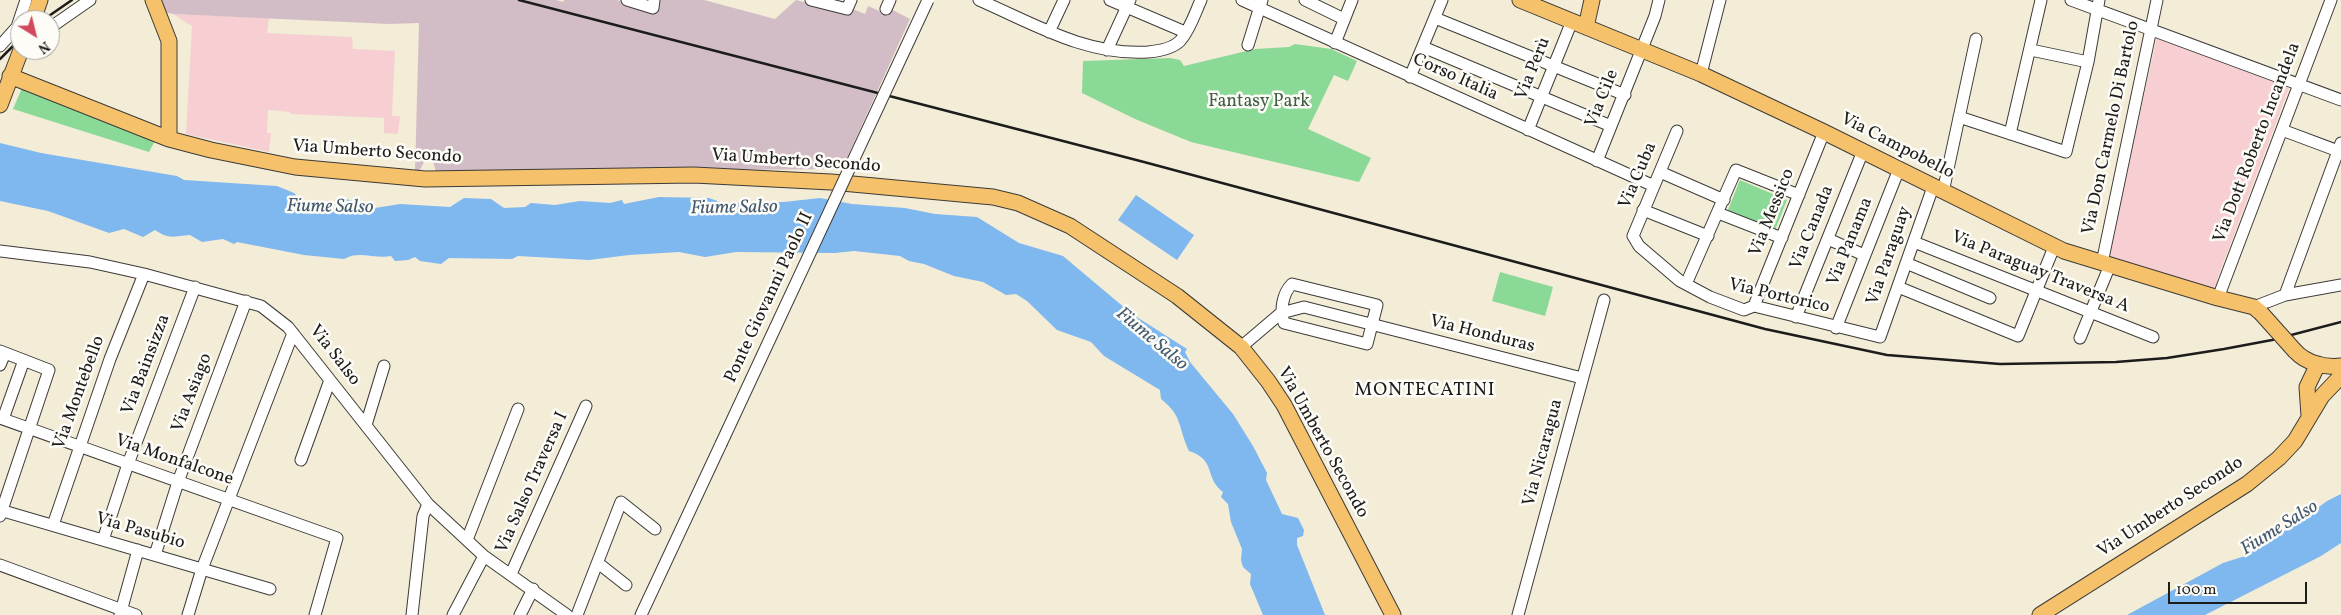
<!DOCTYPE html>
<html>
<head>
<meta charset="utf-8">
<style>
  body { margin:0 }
  #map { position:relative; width:2341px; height:615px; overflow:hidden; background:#f3ecd7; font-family:Vollkorn,serif }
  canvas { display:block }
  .north { position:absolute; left:10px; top:10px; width:50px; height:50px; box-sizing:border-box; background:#fdfcf7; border:1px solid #a3a29f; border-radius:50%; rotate:144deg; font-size:14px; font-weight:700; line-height:20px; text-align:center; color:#1c1c1c }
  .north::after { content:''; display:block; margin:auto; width:18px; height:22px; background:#d1495b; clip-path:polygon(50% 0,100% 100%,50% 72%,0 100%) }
  .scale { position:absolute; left:2168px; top:582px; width:139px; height:22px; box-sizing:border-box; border:2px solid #1c1c1c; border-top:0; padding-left:6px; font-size:15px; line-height:18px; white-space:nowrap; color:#1c1c1c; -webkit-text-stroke:4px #fdfcf7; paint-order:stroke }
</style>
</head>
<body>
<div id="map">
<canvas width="2341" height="615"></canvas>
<div class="north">N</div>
<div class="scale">100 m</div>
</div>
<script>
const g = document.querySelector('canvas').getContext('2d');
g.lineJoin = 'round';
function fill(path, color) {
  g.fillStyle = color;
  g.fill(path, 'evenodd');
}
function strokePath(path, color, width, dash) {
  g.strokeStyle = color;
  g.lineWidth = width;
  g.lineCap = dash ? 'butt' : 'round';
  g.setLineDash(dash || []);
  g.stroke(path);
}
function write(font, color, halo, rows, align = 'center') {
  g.font = font + ' Vollkorn,serif';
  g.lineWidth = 5;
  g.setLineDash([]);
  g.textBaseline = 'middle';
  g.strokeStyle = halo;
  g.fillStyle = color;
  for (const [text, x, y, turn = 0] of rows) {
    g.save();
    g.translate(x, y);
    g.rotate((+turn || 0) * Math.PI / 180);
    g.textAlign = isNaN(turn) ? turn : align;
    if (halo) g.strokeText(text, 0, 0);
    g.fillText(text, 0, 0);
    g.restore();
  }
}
fill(new Path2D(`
  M 173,14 L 269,18 L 267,33 L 352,37 L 353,49 L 395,51 L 392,116 L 400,116 L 398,134 L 384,133 L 384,118 L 290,114 L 290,112 L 268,110 L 267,133 L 271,133 L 269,152 L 186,134 L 192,26 Z
  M 2157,37 L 2289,88 L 2218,277 L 2215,295 L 2108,258 Z`), '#f7cfd2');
fill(new Path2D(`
  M 160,0 L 556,0 L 563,2 L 564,0 L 617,0 L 655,10 L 659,0 L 704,0 L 775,19 L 796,0 L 851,14 L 853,9 L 865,14 L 868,6 L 886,14 L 889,8 L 910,19 L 842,169 L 436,172 L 433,161 L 424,162 L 419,172 L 415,172 L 419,23 L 389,24 L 173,14 L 164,12 Z`), '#d2bdc6');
fill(new Path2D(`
  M 1295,44 L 1331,49 L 1357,61 L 1348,81 L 1334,75 L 1308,129 L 1371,158 L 1359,182 L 1191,142 L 1135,119 L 1082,93 L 1083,61 L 1170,58 L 1180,60 L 1184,66 L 1255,49 L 1289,47 Z
  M 22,88 L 155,141 L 149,152 L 13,109 Z
  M 1740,180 L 1787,200 L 1775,230 L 1728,210 Z
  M 1500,272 L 1553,287 L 1545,316 L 1492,301 Z`), '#8ad997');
fill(new Path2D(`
  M 0,143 L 41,153 L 177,176 L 184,180 L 277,186 L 294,193 L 304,203 L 332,207 L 343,198 L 375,208 L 400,204 L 450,207 L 464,198 L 491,199 L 504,208 L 525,207 L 531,203 L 555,205 L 580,201 L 610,203 L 622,200 L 624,204 L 659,197 L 709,198 L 723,203 L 784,202 L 820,198 L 852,204 L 905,208 L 935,214 L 977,217 L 1019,243 L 1063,256 L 1132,314 L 1187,349 L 1185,352 L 1190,362 L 1233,414 L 1253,446 L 1267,473 L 1266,480 L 1282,514 L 1298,518 L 1304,530 L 1303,536 L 1297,538 L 1297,545 L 1325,615 L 1263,615 L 1250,584 L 1251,574 L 1243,567 L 1241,560 L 1242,549 L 1231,522 L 1228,504 L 1221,497 L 1223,492 C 1204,478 1217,460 1189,451 C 1178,428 1183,416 1161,399 L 1160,390 L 1104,356 L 1091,342 L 1057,330 L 1027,301 L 1016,294 L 1006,295 L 983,282 L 954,276 L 924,264 L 909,261 L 900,256 L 854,251 L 835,253 L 736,252 L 705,257 L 679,252 L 629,255 L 589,260 L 518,256 L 512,259 L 449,258 L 441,264 L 420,261 L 415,257 L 408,260 L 395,261 L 391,256 C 375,259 358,250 344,259 L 304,255 L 237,242 L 234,244 L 223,239 L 202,242 L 190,235 C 174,236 170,240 155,230 L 143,237 L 124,229 L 109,233 L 48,211 L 0,201 Z
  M 1136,195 L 1194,235 L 1177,260 L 1118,220 Z
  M 2341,494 L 2341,543 L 2321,556 L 2205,615 L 2127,615 L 2223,563 L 2245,556 L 2300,521 L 2327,501 Z`), '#7fb7ef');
const minor = new Path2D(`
  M 627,0 L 653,8 L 654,0
  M 811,0 L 847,9 L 851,0
  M 979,0 C 1034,24 1087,56 1148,52 C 1159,51 1172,49 1180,41 C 1190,30 1195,13 1201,0
  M 1110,0 L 1185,32
  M 1242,0 L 1654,186
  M 1305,0 L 1344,19
  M 2071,0 L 2341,100
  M 886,9 L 890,0
  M 1435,18 L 1625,95
  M 54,25 L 90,0
  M 1049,32 L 1064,0
  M 1335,43 L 1352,0
  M 1248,45 L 1262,0
  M 0,46 L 17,27 L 26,0
  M 1423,47 L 1611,126
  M 1107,50 L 1130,0
  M 2031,50 L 2088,62
  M 1701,74 L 1720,0
  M 1410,77 L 1442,0
  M 1959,117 L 2066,152 L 2088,62 L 2099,0
  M 1528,130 L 1572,21
  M 2282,130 L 2341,152
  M 1677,131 L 1633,236 L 1639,246 L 1680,281 L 1710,297 L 1744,310 L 1754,306 L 1880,337 L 1933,187
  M 2010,134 L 2041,0
  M 1597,161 L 1655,16 L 1659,0
  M 1660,172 L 1724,200
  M 1943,192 L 1976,39
  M 1643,210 L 1708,236
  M 1718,213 L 1782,238
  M 1828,239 L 1864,255
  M 1914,242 L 2153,337
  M 0,251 L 90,262 L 144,274 L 261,306 L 288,327 L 428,504 L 484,556 L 567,615
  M 1906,263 L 1990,298
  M 2102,263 L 2157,0
  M 1292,284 L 1377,305 L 1367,344 L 1284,323 C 1280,311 1282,294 1292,284 Z
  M 1686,284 L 1736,170 L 1799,195
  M 1898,287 L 2018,336 L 2054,247
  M 2285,295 L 2341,143
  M 2218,298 L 2331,0
  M 1754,306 L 1824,132
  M 2254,307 L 2285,295 L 2341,285
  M 1796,317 L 1863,151
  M 1836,328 L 1899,169
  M 2080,338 L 2110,265
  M 1241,347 L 1281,313 L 1304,307 L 1582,378
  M 0,351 L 49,370 L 0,516
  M 0,365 L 5,353
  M 0,418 L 337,538 L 315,615
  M 3,419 L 24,360
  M 366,425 L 384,366
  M 301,460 L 330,380
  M 0,510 L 270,589
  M 53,525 L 110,359 L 144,274
  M 103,540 L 128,464 L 195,287
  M 467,540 L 518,409
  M 155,555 L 178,482 L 246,301
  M 598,563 L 626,585
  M 0,565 L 136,615
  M 511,574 L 586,406
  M 120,615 L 138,550
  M 188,615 L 202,569 L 293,333
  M 412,615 L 423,516 L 428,504
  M 453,615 L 484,556
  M 520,615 L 533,589
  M 577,615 L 621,502 L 655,529
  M 641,615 L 721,444
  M 1518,615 L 1604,300`);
const major = new Path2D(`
  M 153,0 L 169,41 L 169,139
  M 1520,0 L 1701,74 L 1824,132 L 2064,251 L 2218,298 L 2254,307 L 2261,313
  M 33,20 L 40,0
  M 1586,27 L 1592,0
  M 10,76 L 169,139 L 211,150 L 295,167 L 425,179 L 694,175 L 831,182 L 993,197 L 1018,203 L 1070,226 L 1177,296 L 1241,347 L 1268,381 L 1284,405 L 1393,615
  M 0,105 L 21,50
  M 2295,351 C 2306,363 2325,368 2341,366
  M 2309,416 L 2307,387 L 2318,364
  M 2040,615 L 2247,484 L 2279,458 L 2295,441 L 2322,396 L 2341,376`);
strokePath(minor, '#3c3b38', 13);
strokePath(major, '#3c3b38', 17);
strokePath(minor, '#fff', 11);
strokePath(major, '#f5c16b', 15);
strokePath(new Path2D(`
  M 519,0 L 1144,162 L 1765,329 L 1887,355 L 2000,364 L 2116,362 L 2167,358 L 2224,349 L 2272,340 L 2341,322
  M 43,20 L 72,0
  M 0,59 L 20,39`), '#1c1c1c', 2.5);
const minorBridge = new Path2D(`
  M 721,444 L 928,0`);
const majorBridge = new Path2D(`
  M 2261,313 L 2295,351`);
strokePath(minorBridge, '#3c3b38', 13, []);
strokePath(majorBridge, '#3c3b38', 17, []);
strokePath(minorBridge, '#fff', 11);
strokePath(majorBridge, '#f5c16b', 15);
write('18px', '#1c1c1c', '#fdfcf7', [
  ["Via Perù",1534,69,-68],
  ["Corso Italia",1455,78,24],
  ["Via Cile",1603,99,-68],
  ["Via Don Carmelo Di Bartolo",2112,128,-78],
  ["Via Dott Roberto Incandela",2258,143,-69],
  ["Via Campobello",1897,147,27],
  ["Via Umberto Secondo",377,153,4],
  ["Via Umberto Secondo",796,162,4],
  ["Via Cuba",1639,176,-67],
  ["Via Messico",1773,213,-68],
  ["Via Canada",1813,228,-68],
  ["Via Panama",1851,242,-68],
  ["Via Paraguay",1890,256,-71],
  ["Via Paraguay Traversa A",2040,273,22],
  ["Via Portorico",1779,297,13],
  ["Ponte Giovanni Paolo II",770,298,-65],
  ["Via Honduras",1482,335,14],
  ["Via Salso",334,356,52],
  ["Via Bainsizza",147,365,-69],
  ["Via Montebello",80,393,-70],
  ["Via Asiago",193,393,-69],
  ["Via Umberto Secondo",1322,443,61],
  ["Via Nicaragua",1544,453,-75],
  ["Via Monfalcone",174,461,19],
  ["Via Salso Traversa I",533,483,-66],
  ["Via Umberto Secondo",2171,508,-33],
  ["Via Pasubio",140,532,16]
]);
write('18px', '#425e47', '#fdfcf7', [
  ["Fantasy Park",1259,103]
]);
write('italic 19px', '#445a70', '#fdfcf7', [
  ["Fiume Salso",330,208,1],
  ["Fiume Salso",734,209,-1],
  ["Fiume Salso",1151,340,40],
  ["Fiume Salso",2280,529,-32]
]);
g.letterSpacing = '1px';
write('19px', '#1c1c1c', '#fdfcf7', [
  ["MONTECATINI",1425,392]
]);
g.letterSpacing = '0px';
</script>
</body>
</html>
